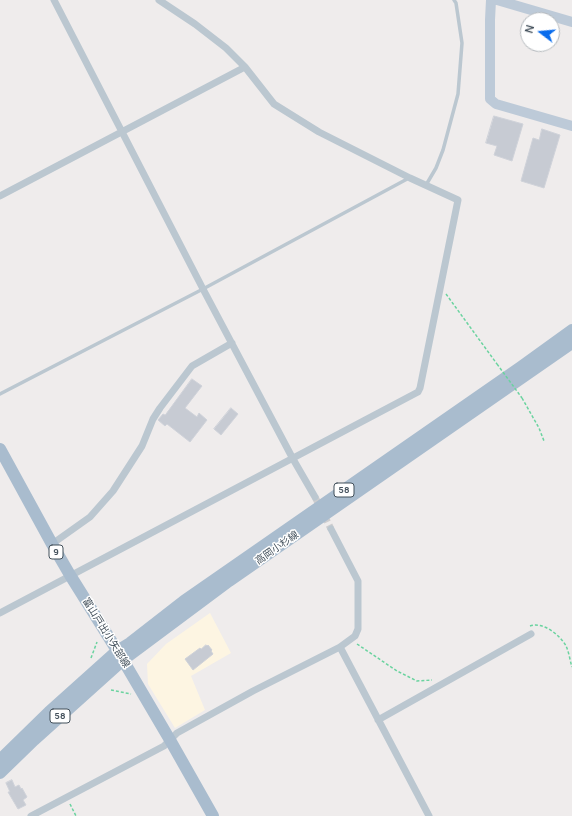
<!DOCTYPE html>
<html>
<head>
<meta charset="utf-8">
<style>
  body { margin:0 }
  #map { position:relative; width:572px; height:816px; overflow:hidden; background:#efecec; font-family:Manrope,sans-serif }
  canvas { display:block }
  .north { position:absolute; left:520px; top:12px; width:40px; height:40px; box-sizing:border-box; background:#fff; border:1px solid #b4b9bd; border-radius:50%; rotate:286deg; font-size:11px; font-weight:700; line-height:16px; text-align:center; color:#43505b }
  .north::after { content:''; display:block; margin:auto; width:14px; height:18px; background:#096cec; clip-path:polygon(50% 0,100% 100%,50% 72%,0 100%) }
</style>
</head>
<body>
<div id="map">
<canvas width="572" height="816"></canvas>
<div class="north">N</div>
</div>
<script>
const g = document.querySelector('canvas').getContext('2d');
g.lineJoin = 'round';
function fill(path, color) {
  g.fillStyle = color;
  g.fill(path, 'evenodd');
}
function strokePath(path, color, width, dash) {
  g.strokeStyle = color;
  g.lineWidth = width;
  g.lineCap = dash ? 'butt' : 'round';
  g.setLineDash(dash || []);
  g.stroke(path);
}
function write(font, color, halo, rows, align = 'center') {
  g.font = font + ' Manrope,"Noto Sans JP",sans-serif';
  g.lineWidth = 3;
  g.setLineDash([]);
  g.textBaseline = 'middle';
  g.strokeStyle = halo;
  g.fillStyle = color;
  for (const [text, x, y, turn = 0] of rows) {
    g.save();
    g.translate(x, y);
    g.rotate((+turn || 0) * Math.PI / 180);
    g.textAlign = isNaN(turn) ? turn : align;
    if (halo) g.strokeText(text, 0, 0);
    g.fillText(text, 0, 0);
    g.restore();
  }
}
fill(new Path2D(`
  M 210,613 L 231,653 L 191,676 L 205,710 L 175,728 L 148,684 L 147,664 L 166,644 Z`), '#fdf5e2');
const building = new Path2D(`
  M 494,116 L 523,124 L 512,161 L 494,155 L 497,146 L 486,143 Z
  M 542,129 L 560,135 L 544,188 L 521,181 L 533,138 L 539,140 Z
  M 192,379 L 202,386 L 185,408 L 197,417 L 199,413 L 207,420 L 190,442 L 167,424 L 165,426 L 158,420 L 163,414 L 165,415 Z
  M 231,408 L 238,414 L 221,435 L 214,429 Z
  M 206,645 L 207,646 L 208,645 L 212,650 L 211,651 L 213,654 L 193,670 L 185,659 L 200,648 L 201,649 Z
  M 12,780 L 15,787 L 19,785 L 21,789 L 22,788 L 27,797 L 23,800 L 26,805 L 18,809 L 8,792 L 10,792 L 6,783 Z`);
fill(building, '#c7cbd3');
strokePath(building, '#cfd2d9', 1);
strokePath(new Path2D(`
  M 315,497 L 331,529`), '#cdcdcf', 7, [7, 3.5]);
strokePath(new Path2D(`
  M 446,294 L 497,364
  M 522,398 L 539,428 L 544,441
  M 530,626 C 543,621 561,636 566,646 C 569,652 570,661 572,667
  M 357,644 L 397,671 L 417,681 L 432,680
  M 91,658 L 97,642
  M 111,690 L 131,694
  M 70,804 L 76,816`), '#6ad39f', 1.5, [3, 2]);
strokePath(new Path2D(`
  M 426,185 L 436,168 L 443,150 L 458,94 L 462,43 L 456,3 L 454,0
  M 0,394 L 203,289 L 409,178`), '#bbc7d0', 3.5);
strokePath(new Path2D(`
  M 54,0 L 203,289 L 293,459 L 315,497
  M 0,196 L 245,67
  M 52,544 L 90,517 L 113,491 L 142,446 L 153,419 L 160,408 L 192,366 L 232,343
  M 0,613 L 418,392 L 420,388 L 458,200 L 410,178 L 319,132 L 274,104 L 245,67 L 226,48 L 195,24 L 159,0
  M 340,647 L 429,816
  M 378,720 L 531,634
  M 31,816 L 164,746 L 177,733 L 253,691 L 340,647 L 355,636 L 358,629 L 358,581 L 331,529`), '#bbc7d0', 7);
strokePath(new Path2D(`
  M 491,0 L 490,20 L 490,99 L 496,104 L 572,126
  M 497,0 L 572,22`), '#bdcad8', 10);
strokePath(new Path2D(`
  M 0,449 L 52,544 L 70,575 L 123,660 L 170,740 L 213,816
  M 0,760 L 49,712 L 117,651 L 130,643 L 184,601 L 521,367 L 572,330
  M 0,773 L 34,740 L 123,660 L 229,581 L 572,343`), '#a9bcce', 12);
strokePath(new Path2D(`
  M 497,364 L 522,398`), '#6ad39f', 1.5, [3, 2]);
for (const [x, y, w] of [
  [344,490,20],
  [56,552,14],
  [60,716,20]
]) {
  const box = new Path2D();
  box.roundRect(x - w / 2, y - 7, w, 14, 3);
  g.fillStyle = '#fff';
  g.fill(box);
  strokePath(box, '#43505b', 1);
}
write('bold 9px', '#43505b', null, [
  ["58",344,490],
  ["9",56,552],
  ["58",60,716]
]);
write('10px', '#43505b', '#fff', [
  ["高岡小杉線",277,548,-35],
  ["富山戸出小矢部線",106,633,58]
]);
</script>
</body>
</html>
